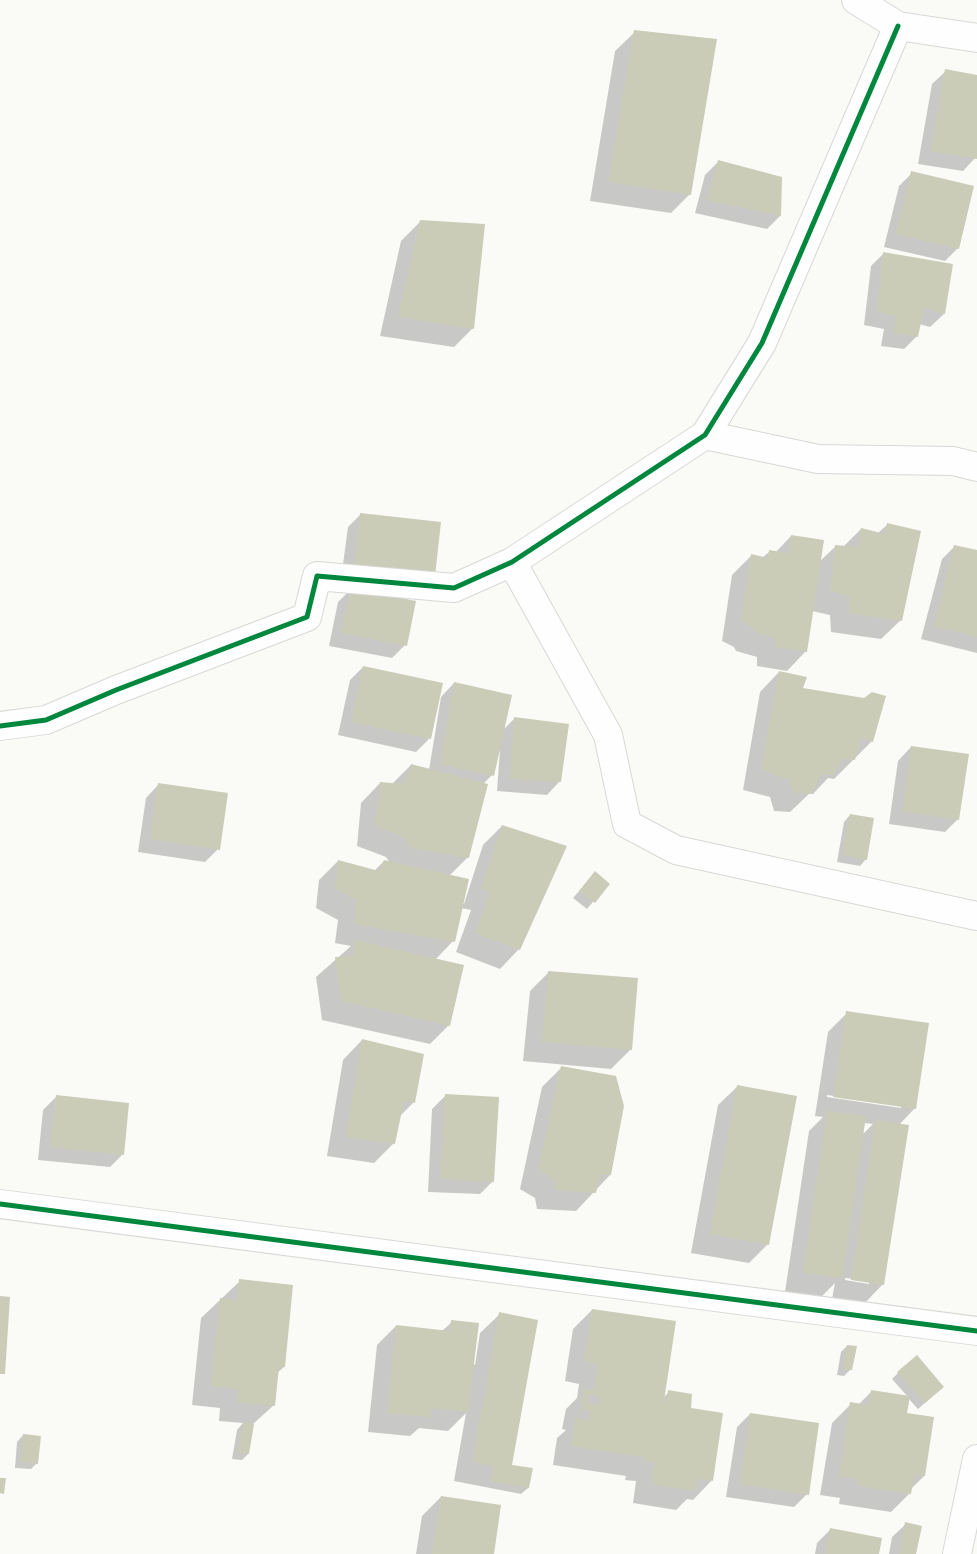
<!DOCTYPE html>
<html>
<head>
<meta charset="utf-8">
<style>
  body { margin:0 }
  canvas { display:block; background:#fafbf7 }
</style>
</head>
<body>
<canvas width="977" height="1554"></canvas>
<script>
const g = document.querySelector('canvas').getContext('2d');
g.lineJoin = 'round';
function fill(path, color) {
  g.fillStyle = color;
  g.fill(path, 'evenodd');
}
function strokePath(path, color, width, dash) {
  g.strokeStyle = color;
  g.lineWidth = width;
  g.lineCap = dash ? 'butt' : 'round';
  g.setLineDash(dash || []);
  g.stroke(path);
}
fill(new Path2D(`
  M 635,32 L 690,194 L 671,213 L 590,201 L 615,51 Z
  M 946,71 L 977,76 L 977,156 L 963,171 L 918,164 L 932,84 Z
  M 718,162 L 780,178 L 780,216 L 767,229 L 695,213 L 705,175 Z
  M 912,173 L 958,248 L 945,261 L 884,247 L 899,186 Z
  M 421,221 L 473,328 L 454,347 L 380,336 L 401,241 Z
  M 884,253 L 944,314 L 930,327 L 919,324 L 917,336 L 904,349 L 881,346 L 884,329 L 864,325 L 871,266 Z
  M 361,514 L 440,523 L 341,579 L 348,527 Z
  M 887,525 L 901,620 L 881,639 L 831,632 L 830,615 L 812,611 L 806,651 L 787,671 L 757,666 L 757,657 L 736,651 L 734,647 L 722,641 L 732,575 L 751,556 L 762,558 L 769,552 L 775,553 L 791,536 L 819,562 L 836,546 L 843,547 L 861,529 L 878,533 Z
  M 955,546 L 977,551 L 977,653 L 921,639 L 942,559 Z
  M 351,589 L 405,645 L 392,658 L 329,646 L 338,602 Z
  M 363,667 L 429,739 L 416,752 L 338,735 L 350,680 Z
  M 779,672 L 872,741 L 834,779 L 828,778 L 813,794 L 809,794 L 790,812 L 774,811 L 770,797 L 743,790 L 760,692 Z
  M 454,683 L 503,730 L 514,719 L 560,781 L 547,795 L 497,791 L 500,749 L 492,775 L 483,784 L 468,857 L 449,876 L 462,904 L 464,904 L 483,845 L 502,826 L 519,949 L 500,969 L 456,952 L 471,910 L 461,908 L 453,941 L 435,960 L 449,1025 L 430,1044 L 322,1020 L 316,977 L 351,946 L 335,943 L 338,920 L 316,908 L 319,880 L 338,861 L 374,871 L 384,861 L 390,863 L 386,857 L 357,846 L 361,803 L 380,783 L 392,784 L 411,765 L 429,770 L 441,697 Z
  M 911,747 L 958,819 L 945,832 L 889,824 L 898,761 Z
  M 159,784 L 218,849 L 205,862 L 138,852 L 146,798 Z
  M 850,815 L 866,859 L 860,866 L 837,862 L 844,822 Z
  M 595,873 L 608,884 L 587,909 L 573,898 Z
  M 549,972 L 631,1049 L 611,1069 L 523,1061 L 530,991 Z
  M 847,1013 L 915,1108 L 899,1125 L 883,1284 L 864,1304 L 832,1299 L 835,1283 L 821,1297 L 785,1292 L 809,1131 L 823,1117 L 815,1116 L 828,1032 ZM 827,1095 L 901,1105 L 901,1108 L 827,1097 ZM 864,1123 L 873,1124 L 862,1135 ZM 845,1278 L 869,1281 L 869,1284 L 845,1280 Z
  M 362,1040 L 413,1103 L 399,1117 L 393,1144 L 374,1163 L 327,1156 L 343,1060 Z
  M 561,1068 L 610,1175 L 576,1211 L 537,1209 L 535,1198 L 520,1189 L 542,1087 Z
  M 738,1086 L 768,1244 L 749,1263 L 691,1253 L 718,1105 Z
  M 57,1096 L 123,1154 L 110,1167 L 38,1160 L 43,1110 Z
  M 445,1096 L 493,1181 L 480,1194 L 428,1192 L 432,1109 Z
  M 240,1281 L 284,1367 L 277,1373 L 274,1405 L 253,1424 L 248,1454 L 242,1460 L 232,1459 L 237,1430 L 243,1423 L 219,1421 L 220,1408 L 192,1405 L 201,1318 Z
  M 592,1310 L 663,1398 L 669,1392 L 689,1409 L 712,1480 L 693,1500 L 687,1499 L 676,1510 L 633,1503 L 636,1481 L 625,1480 L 626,1476 L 553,1465 L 557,1438 L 566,1430 L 562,1429 L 566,1409 L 577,1398 L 579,1384 L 565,1381 L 573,1329 Z
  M 500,1314 L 511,1466 L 531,1469 L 528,1488 L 521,1494 L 454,1481 L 466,1413 L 448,1431 L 419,1428 L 410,1436 L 368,1432 L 377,1345 L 396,1326 L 442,1331 L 452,1322 L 473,1364 L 475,1365 L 480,1333 Z
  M 847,1346 L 851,1369 L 844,1376 L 837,1375 L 841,1352 Z
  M 898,1373 L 936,1393 L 918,1409 L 908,1398 L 905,1414 L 924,1476 L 911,1489 L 910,1493 L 891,1512 L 839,1504 L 840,1498 L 820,1495 L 832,1423 L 851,1404 L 858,1405 L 871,1392 L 908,1397 L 892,1379 Z
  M 750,1414 L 807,1494 L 794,1507 L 726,1497 L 737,1427 Z
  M 23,1435 L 37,1463 L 31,1469 L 15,1468 L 17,1442 Z
  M 441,1497 L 493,1554 L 416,1554 L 422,1516 Z
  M 906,1524 L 915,1554 L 889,1554 L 892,1537 Z
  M 830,1530 L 878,1554 L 815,1554 L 817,1543 Z`), '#0003');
fill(new Path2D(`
  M 634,30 L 717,39 L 691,195 L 608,182 Z
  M 945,69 L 977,75 L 977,159 L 931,151 Z
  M 718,160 L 782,177 L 781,216 L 707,200 Z
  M 911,171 L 974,186 L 959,249 L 896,234 Z
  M 420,220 L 485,224 L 474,329 L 398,317 Z
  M 883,252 L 953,264 L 945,314 L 924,308 L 918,337 L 894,333 L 896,316 L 877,312 Z
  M 360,513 L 441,522 L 435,576 L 354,567 Z
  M 887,523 L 921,531 L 902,621 L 850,613 L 849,596 L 830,591 L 835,545 L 858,547 L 861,528 L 885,534 Z
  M 791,535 L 824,540 L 807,652 L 775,647 L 775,638 L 755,632 L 753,628 L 741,621 L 751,554 L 768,558 L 769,550 L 788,553 Z
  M 954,545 L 977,550 L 977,637 L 934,626 Z
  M 351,588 L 416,601 L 407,646 L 341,633 Z
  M 363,666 L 443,683 L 431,739 L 351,722 Z
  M 779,671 L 807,677 L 803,688 L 864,698 L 872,692 L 886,696 L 873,742 L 861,737 L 855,760 L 842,759 L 833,775 L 821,775 L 811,794 L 793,792 L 789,779 L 761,770 Z
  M 454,682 L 512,695 L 494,776 L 440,764 Z
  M 514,717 L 569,724 L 561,782 L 510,779 Z
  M 911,746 L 969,754 L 959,820 L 902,811 Z
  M 411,764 L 488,784 L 469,858 L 411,848 L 405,838 L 375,826 L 380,782 L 404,784 Z
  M 158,783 L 228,793 L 220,850 L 150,839 Z
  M 850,814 L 874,818 L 867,860 L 842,855 Z
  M 502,825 L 567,846 L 520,950 L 475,933 L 490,891 L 481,889 Z
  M 338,860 L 379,871 L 384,860 L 469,879 L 455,942 L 354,924 L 356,900 L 335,888 Z
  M 595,871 L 610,884 L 595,903 L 579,891 Z
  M 355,940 L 464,965 L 450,1026 L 341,1001 L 335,957 L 353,956 Z
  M 548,971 L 638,978 L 632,1050 L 542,1042 Z
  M 846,1011 L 929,1023 L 916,1109 L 833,1097 Z
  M 362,1039 L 424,1054 L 415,1103 L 404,1101 L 395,1144 L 346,1137 Z
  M 561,1066 L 616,1076 L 624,1106 L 611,1175 L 600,1175 L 596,1193 L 556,1190 L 554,1179 L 538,1170 Z
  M 737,1085 L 797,1096 L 769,1245 L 710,1234 Z
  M 445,1094 L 499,1097 L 494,1182 L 440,1179 Z
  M 56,1095 L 129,1103 L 124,1155 L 50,1147 Z
  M 827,1111 L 866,1116 L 842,1278 L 803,1273 Z
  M 875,1120 L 909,1125 L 884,1285 L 851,1280 Z
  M 239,1279 L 293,1285 L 285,1367 L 279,1367 L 275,1406 L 237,1402 L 239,1389 L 211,1386 L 220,1298 L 237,1300 Z
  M 0,1296 L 10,1297 L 5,1374 L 0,1374 Z
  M 592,1309 L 676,1321 L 664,1401 L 667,1401 L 668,1390 L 692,1394 L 691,1408 L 723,1413 L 713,1481 L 698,1479 L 696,1491 L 651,1484 L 655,1462 L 644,1461 L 644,1457 L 571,1446 L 576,1418 L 589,1420 L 591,1412 L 581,1410 L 584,1388 L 594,1390 L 598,1365 L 584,1362 ZM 588,1394 L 601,1397 L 599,1405 L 587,1403 Z
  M 499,1312 L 538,1320 L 512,1465 L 533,1468 L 529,1488 L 490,1481 L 493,1466 L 472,1462 Z
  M 451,1320 L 479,1323 L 468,1412 L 432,1408 L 431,1417 L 387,1413 L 396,1325 L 450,1331 Z
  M 847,1345 L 857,1346 L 852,1370 L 843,1369 Z
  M 917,1355 L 944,1387 L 925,1403 L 897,1372 Z
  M 871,1390 L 910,1396 L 907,1413 L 934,1417 L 925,1476 L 914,1475 L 911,1494 L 857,1486 L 858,1479 L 839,1476 L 850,1402 L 869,1405 Z
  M 750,1413 L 819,1423 L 809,1495 L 739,1484 Z
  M 243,1422 L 254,1424 L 249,1454 L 238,1453 Z
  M 23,1434 L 41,1436 L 38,1464 L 21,1462 Z
  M 0,1478 L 6,1478 L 4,1494 L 0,1493 Z
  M 441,1496 L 501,1505 L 494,1554 L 432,1554 Z
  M 905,1522 L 922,1526 L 916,1554 L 899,1554 Z
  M 830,1528 L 882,1538 L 879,1554 L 825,1554 Z`), '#caccb8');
const street = new Path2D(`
  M 856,0 L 898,26 L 977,38
  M 705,435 L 818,459 L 953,461 L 977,467
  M 512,562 L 608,735 L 627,824 L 676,850 L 977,916
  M 0,726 L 46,720 L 116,690 L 307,617 L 317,576 L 454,588 L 512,562 L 705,435 L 762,343 L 898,26
  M 0,1204 L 977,1331
  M 957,1554 L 977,1459`);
strokePath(street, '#d8d8d6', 30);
strokePath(street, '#fefefe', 28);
strokePath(new Path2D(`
  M 0,726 L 46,720 L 116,690 L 307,617 L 317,576 L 454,588 L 512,562 L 705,435 L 762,343 L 898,26
  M 0,1204 L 977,1331`), '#00873e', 5);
</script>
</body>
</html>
